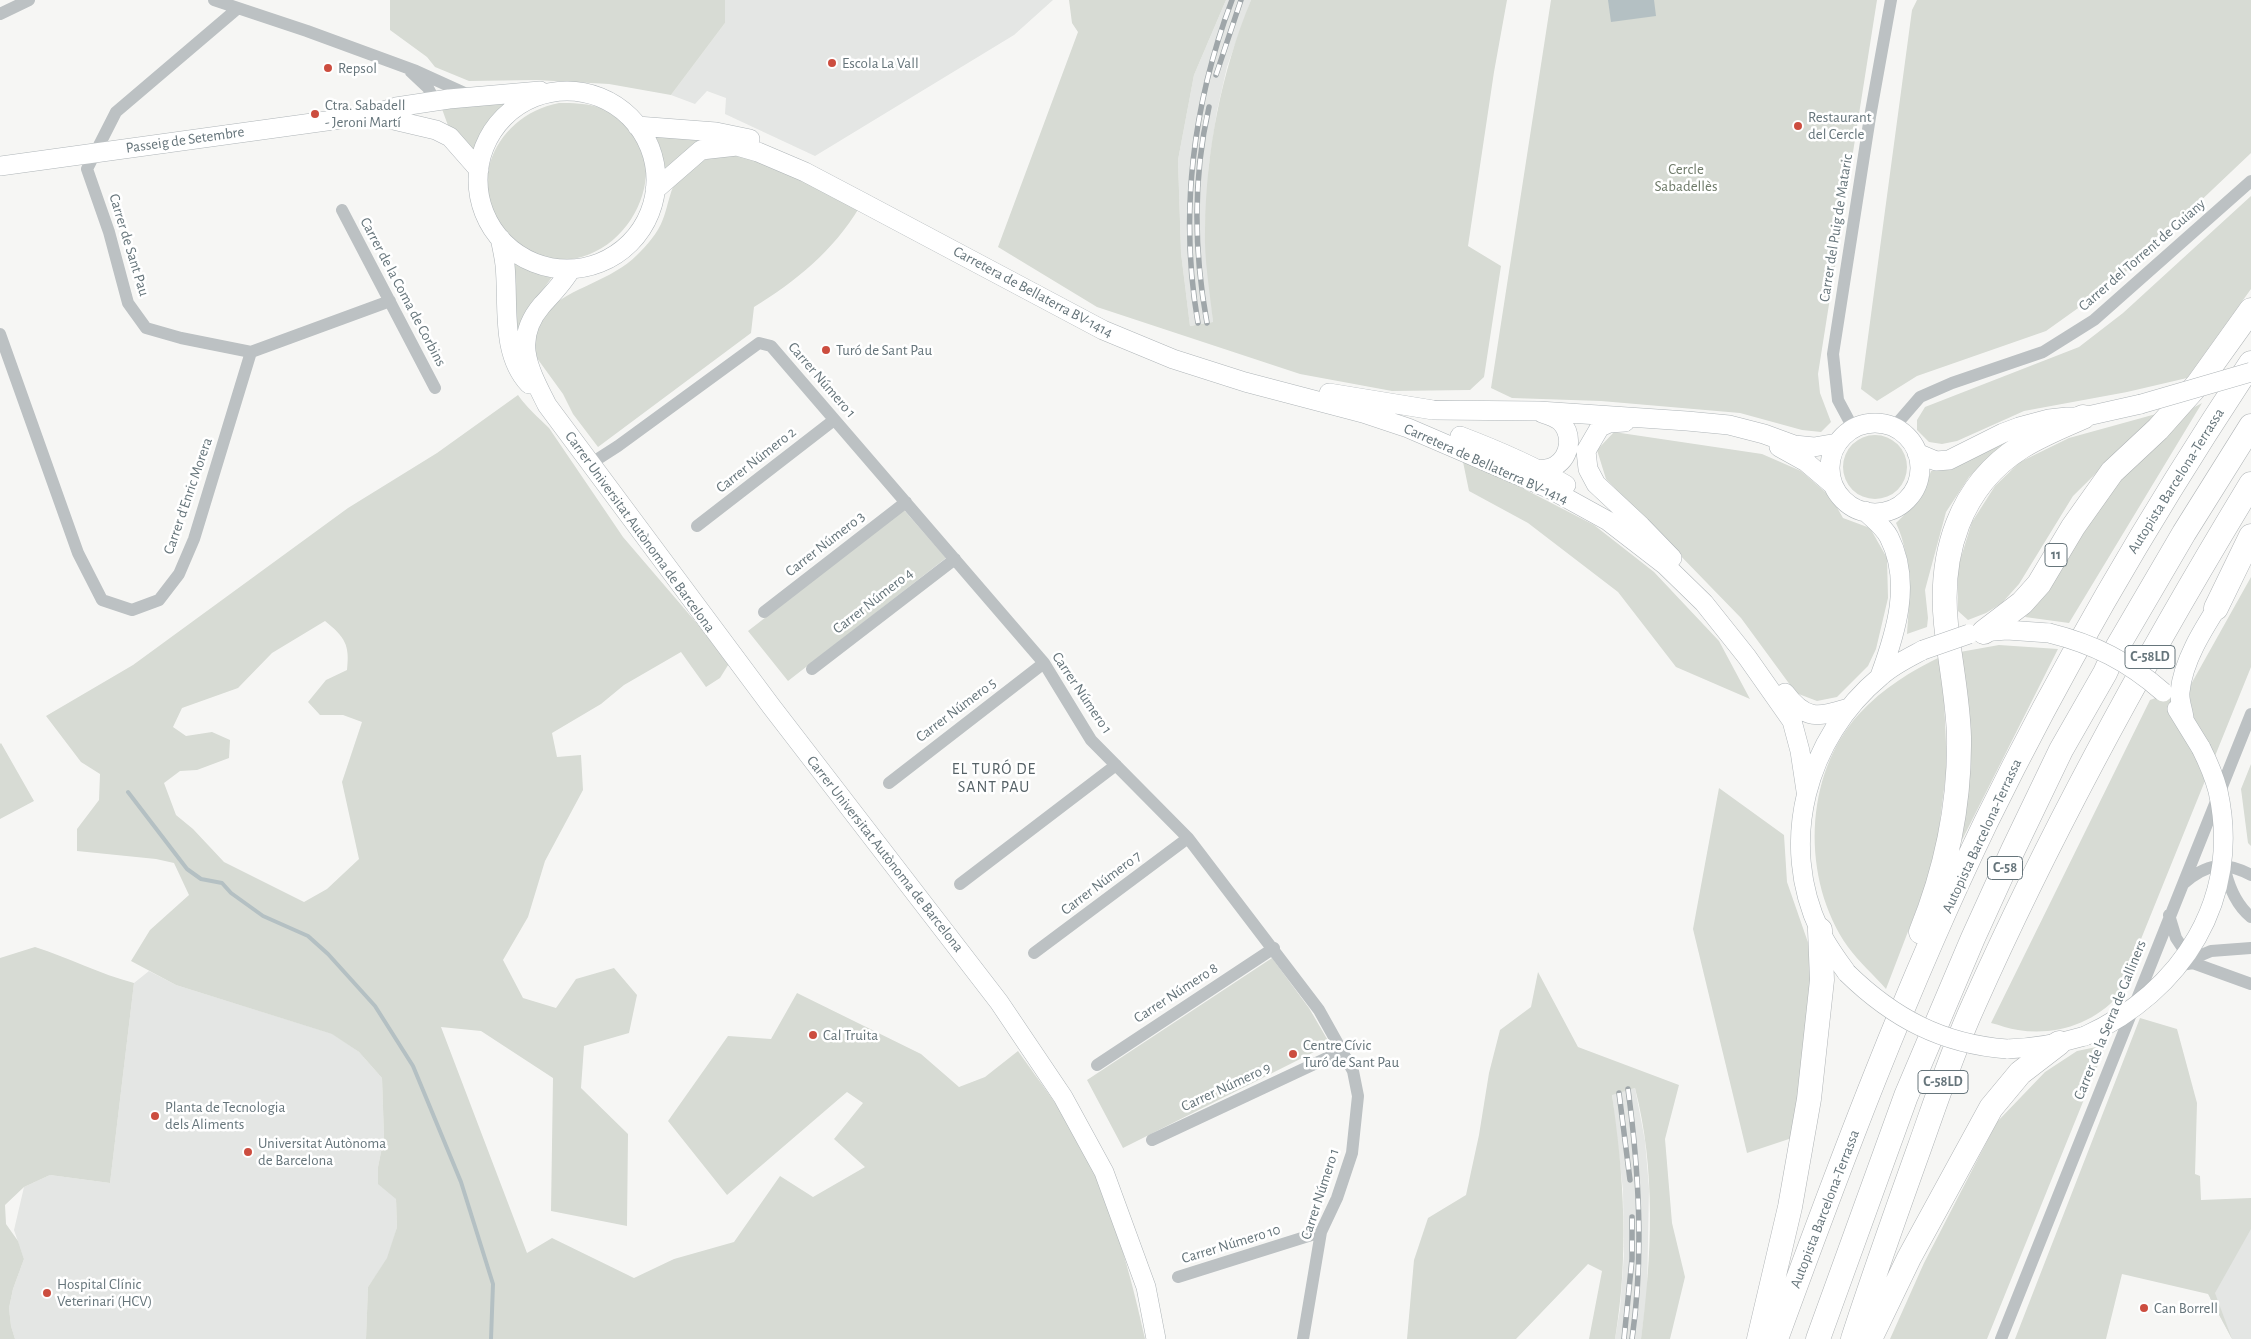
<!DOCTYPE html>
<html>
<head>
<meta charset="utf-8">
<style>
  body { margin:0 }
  canvas { display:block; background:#f6f6f4 }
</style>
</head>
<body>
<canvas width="2251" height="1339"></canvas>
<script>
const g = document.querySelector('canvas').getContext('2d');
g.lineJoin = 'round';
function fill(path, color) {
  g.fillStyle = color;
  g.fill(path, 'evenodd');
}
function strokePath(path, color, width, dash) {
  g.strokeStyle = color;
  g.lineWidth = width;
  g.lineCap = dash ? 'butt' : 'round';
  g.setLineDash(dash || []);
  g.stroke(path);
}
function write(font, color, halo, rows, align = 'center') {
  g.font = font + ' "Alegreya Sans",sans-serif';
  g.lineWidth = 5;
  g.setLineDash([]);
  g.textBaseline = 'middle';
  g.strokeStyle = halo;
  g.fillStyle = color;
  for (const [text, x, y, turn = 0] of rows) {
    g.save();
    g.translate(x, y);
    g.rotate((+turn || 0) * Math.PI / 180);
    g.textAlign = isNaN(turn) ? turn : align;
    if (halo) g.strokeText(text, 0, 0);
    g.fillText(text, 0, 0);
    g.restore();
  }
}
fill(new Path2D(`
  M 725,0 L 1053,0 L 1014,35 L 815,156 L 725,114 L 726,98 L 707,91 L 695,104 L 671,95 L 725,23 Z
  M 1226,0 L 1251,0 L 1227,67 L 1217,111 L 1209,164 L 1205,232 L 1213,322 L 1190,326 L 1181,253 L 1178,160 L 1194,75 Z
  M 149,971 L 176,985 L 333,1034 L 359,1052 L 382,1078 L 384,1137 L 378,1167 L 396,1199 L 397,1227 L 388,1258 L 368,1287 L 366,1339 L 15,1339 L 11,1326 L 9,1308 L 13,1289 L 24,1259 L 14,1230 L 24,1187 L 50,1175 L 110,1183 L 134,983 Z
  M 1635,1088 L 1645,1141 L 1649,1188 L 1647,1294 L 1641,1339 L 1615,1339 L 1620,1309 L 1624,1254 L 1623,1190 L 1612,1094 Z
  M 2251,1226 L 2251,1339 L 2232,1339 L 2210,1298 Z`), '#e4e6e4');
fill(new Path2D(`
  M 390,0 L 725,0 L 725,23 L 671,95 L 609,84 L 536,80 L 469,81 L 435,67 L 427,57 L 390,30 Z
  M 1069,0 L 1226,0 L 1194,75 L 1178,160 L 1181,253 L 1190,326 L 1213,322 C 1210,292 1204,260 1205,230 C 1206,151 1221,73 1251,0 L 1507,0 L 1494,72 L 1468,246 L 1501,266 L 1484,377 L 1470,390 L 1392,391 L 1300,374 L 1097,307 L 998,247 L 1078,32 L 1072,23 Z
  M 1551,0 L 1877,0 L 1818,374 L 1820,393 L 1831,422 L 1821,432 L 1802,430 L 1740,413 L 1601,401 L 1512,398 L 1491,388 Z
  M 1917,0 L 2251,0 L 2251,153 L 2116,281 L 2046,331 L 1917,376 L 1877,401 L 1861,389 L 1912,10 Z
  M 520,97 L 492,122 L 474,151 L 450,131 L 442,109 Z
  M 559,103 C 572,103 587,103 600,108 C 685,139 641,259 561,260 C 546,260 530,254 518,245 C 459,199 490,116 559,103 Z
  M 655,134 L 713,138 L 664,175 L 661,150 Z
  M 723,154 L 743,156 L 807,180 L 859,208 C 834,250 795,282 754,307 L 751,333 L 598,447 L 573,414 L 563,394 L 534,354 C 535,339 534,323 546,311 C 571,287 611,281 637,255 C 647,245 658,233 663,219 C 669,204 670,185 682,173 C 692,163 710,158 723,154 Z
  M 2251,196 L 2251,289 L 2187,378 L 2127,392 L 2024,411 L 1957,441 L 1942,444 L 1929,442 L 1917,430 L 1917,420 L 1925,407 L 2079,347 L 2123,313 Z
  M 513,261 L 534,273 L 552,277 L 532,305 L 516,338 Z
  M 518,395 C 527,408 538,417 549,428 L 623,537 L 730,662 L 720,678 L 706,687 L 681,652 L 624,685 L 601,704 L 552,733 L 557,757 L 581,755 L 583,790 L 545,861 L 528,917 L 503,960 L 523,998 L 556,1008 L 576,979 L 614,968 L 637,995 L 629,1033 L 584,1046 L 581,1088 L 628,1134 L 627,1226 L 551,1211 L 553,1078 L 481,1031 L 441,1027 L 527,1253 L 552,1238 L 634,1278 L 674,1259 L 734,1242 L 780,1176 L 813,1197 L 865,1167 L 834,1139 L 863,1103 L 847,1092 L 727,1195 L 668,1121 L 728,1036 L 771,1039 L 797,993 L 921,1054 L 959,1087 L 985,1077 L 1018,1051 C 1039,1081 1068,1118 1084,1150 C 1113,1209 1131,1275 1145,1339 L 366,1339 L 368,1287 L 387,1258 L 397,1227 L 396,1199 L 378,1184 L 378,1167 L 384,1137 L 382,1078 L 359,1052 L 332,1034 L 176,985 L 131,961 L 150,930 L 189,895 L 174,863 L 156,859 L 77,851 L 77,829 L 99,800 L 100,774 L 81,762 L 46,716 L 133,665 L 348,508 L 437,453 ZM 325,621 C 345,637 350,645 347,670 L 326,680 L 308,702 L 320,715 L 343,715 L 362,722 L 342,782 L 359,859 L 327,889 L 304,902 L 224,862 L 193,829 L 176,815 L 164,783 L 180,771 L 197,770 L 229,758 L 230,740 L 212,732 L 186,736 L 173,727 L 182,708 L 238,688 L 272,653 Z
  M 2202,403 L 2069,623 L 2025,617 L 2049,587 L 2116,483 L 2191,409 Z
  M 2156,414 L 2073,496 L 2019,584 L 2002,603 L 1986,613 L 1968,620 L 1958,611 L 1958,567 L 1972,522 L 1995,486 L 2020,462 L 2069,438 Z
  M 1614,432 L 1762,454 L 1801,471 L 1831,497 L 1843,518 L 1870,528 L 1887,558 L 1888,598 L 1876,649 L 1868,666 L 1837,697 L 1817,701 L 1796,693 L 1741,618 L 1606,479 L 1597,450 Z
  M1843 467a32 32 0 1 1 64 0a32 32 0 1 1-64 0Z
  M 2010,441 L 1969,477 L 1946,512 L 1925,590 L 1928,618 L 1927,627 L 1907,634 C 1910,598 1912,557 1896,523 C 1913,507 1924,493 1931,471 L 1946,469 Z
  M 1462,457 L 1594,525 L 1654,572 L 1719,641 L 1750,699 L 1676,667 L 1618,592 L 1528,523 L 1469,491 Z
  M 904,510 L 946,558 L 788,681 L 748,631 Z
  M 2251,577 L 2251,667 L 2118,996 C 2093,1024 2055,1036 2018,1030 C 2009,1029 2000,1025 1991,1023 L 2150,700 L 2190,686 Z
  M 1999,645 L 2058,649 L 1959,846 L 1960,652 Z
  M 1942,656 L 1947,765 L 1935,861 L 1886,989 C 1874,975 1859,962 1848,947 C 1801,880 1803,775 1859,714 C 1883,688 1911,671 1942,656 Z
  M 1,743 L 34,801 L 0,819 L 0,744 Z
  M 2251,764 L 2251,846 L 2248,843 L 2241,789 Z
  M 1719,788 L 1784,835 L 1787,882 L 1812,954 L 1798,1136 L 1747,1153 L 1693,929 Z
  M 35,947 C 69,958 100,974 134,983 L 110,1183 L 50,1175 L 24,1187 L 5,1205 L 6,1224 L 18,1241 L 24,1259 L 13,1289 L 9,1308 L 11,1326 L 15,1339 L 0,1339 L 0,958 Z
  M 1272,958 L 1309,1008 L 1330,1044 L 1123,1148 L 1087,1080 Z
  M 1538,972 L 1578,1047 L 1679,1085 L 1665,1139 L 1672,1223 L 1685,1277 L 1670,1339 L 1641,1339 C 1652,1257 1656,1169 1635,1088 L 1612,1095 C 1624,1176 1629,1257 1615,1339 L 1589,1339 L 1602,1271 L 1588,1264 L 1516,1339 L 1407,1339 L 1414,1260 L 1428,1218 L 1466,1195 L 1479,1135 L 1489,1073 L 1500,1030 L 1531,1007 Z
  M 2140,1018 L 2177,1029 L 2197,1103 L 2195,1174 L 2200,1176 L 2201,1200 L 2251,1198 L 2251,1229 L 2215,1293 L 2232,1339 L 2208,1294 L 2122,1274 L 2106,1339 L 2015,1339 Z
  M 2106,1045 L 1987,1339 L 1890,1339 L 1924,1263 L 1997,1122 L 2045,1072 L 2077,1051 Z`), '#d7dbd4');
fill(new Path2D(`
  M 1608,0 L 1654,0 L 1656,16 L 1611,22 Z`), '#b4c0c3');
strokePath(new Path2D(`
  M 128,792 L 187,869 L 201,879 L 222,883 L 231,893 L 263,916 L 308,936 L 328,954 L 375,1006 L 413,1066 L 461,1182 L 493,1284 L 491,1339`), '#b4c0c3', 4);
const secondary = new Path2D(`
  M478 180a89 89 0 1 1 178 0a89 89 0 1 1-178 0Z
  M 372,115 L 436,130 L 450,137 L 479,170
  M 637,126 L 716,132 L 750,139
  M 0,166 L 370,115 L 396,107 L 449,99 L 540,91
  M 655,190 L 701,150 L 737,146 L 758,152 L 805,172 L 862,202 L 1103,330 L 1173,359 L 1245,382 L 1363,413 L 1408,428 L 1550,489 L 1608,521 L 1665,565 L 1704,603 L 1747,657 L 1792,721 L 1800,751 L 1806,791
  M 500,238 C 502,247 504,256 505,265 C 509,304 500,353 529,384
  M 571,269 C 564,282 552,294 542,305 C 512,340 529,369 547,405 L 771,706 L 999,1002 L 1063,1097 L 1104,1172 L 1146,1287 L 1156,1339
  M 1329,393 L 1433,410 L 1539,411 L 1687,421 L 1729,425 L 1764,434 L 1794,445 L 1814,447 L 1837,443
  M 1625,422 L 1609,423 L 1600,427 L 1586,451 L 1588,469 L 1596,484 L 1641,526 L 1672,558
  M1830 468a45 45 0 1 1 90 0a45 45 0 1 1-90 0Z
  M 1460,436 C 1497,450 1532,465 1566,485
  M 1779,447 L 1806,462 L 1833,485
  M 1917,453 L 1936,461 L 1949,460 L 2003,433 L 2019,427 L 2049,419 L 2067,417 L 2083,417 L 2141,404
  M 1532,470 C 1539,470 1548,470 1555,466 C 1571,456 1573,434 1560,421 C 1555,417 1548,415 1542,413
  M 1865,511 C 1873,519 1884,527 1889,537 C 1912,582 1896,632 1880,676
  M 1981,632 L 2007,630 L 2049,633
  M 1785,693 C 1806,721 1818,717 1849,708
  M 2177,709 L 2201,748
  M 2184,718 C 2183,710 2179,700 2180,692 C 2183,659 2206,625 2223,598
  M 1847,973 C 1837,959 1827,946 1820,931 C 1778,843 1806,738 1881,676 C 1893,665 1908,658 1923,650
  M 2007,1049 C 2034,1048 2058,1044 2085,1036`);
const highway = new Path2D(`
  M 2216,608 L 2251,536
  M 1984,632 L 2022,603 L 2039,584 L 2073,527 L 2112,472 L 2158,429 L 2198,384 L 2251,310
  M 1921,932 C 1947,868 1960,806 1959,737 C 1958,699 1950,662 1946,624 C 1939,555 1959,486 2021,447 C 2040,435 2062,426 2083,417
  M 1759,1339 L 1790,1207 L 1809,1099 L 1822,980 L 1820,930
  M 1776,1339 C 1840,1164 1905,990 1986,822 C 2064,663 2153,511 2251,363
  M 1818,1339 L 1906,1096 L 1973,938 L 2013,850 L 2061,750 L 2105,673 L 2115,651 L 2184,533 L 2251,426
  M 1853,1339 C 1874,1274 1897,1210 1920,1146 C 1937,1098 1953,1050 1974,1004 C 2054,824 2149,652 2251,484
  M 1870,1339 L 1909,1258 L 1991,1108 L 2020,1073 L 2059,1043`);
strokePath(secondary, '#afb5b8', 20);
strokePath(highway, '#b0b4b6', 25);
strokePath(new Path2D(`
  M 214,0 L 307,31 L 416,71 L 471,96
  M 237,9 L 116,112 L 87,169 L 109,232 L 128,303 L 146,328 L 181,338 L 251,352
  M 0,14 L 29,0
  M 411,72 L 428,88 L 435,101
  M 342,210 L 435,388
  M 0,334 L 78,553 L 102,600 L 132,610 L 159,600 L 179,574 L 194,539 L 251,352
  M 251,352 L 390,301
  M 1894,427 L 1920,397 L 1952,383 L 2043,352 L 2094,320 L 2251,181
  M 1853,428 L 1838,400 L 1833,354 L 1870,117 L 1891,0
  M 590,464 L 618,446 L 759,343 L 771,346 L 1044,663 L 1091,740 L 1188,838 L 1319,1010 L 1353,1071 L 1358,1096 L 1352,1153 L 1337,1198 L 1321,1232 L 1303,1339
  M 697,526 L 834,420
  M 764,612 L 906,502
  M 812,669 L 955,559
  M 889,783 L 1044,663
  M 960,884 L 1116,765
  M 2183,884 C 2207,863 2224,861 2251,875
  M 2169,915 L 2176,938 L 2190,959
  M 1034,953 L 1188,838
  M 2181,965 L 2193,963 L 2251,984
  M 1097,1065 L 1274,948
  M 1152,1140 L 1342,1051
  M 1178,1277 L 1321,1232
  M 2001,1339 L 2251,714`), '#bcc1c3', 12);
strokePath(secondary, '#fff', 19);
strokePath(highway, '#fff', 24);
const rail = new Path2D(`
  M 1216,75 L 1241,0
  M 1198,323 C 1179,214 1193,103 1232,0
  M 1207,323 C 1194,252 1193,177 1209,107
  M 1628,1089 C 1639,1172 1644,1256 1632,1339
  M 1619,1093 L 1630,1180
  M 1624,1339 L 1632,1259 L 1632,1217`);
strokePath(rail, '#9fa6a9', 5.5);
strokePath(rail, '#fff', 4, [11]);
const secondaryBridge = new Path2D(`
  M 2141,404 L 2251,372
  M 2049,633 C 2094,644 2129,662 2163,692
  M 1923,650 L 1969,634
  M 1847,973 C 1893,1018 1942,1044 2007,1049
  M 2085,1036 C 2182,992 2242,899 2218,791 C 2214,776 2208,762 2201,748`);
strokePath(secondaryBridge, '#afb5b8', 20, []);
strokePath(new Path2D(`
  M 2224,865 C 2228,885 2235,904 2251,917
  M 2180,964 L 2211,951 L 2251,948`), '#bcc1c3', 12);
strokePath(secondaryBridge, '#fff', 19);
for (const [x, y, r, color] of [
  [832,63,5,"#cc4d3f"],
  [328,68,5,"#cc4d3f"],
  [315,114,5,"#cc4d3f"],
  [1798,126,5,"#cc4d3f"],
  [826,350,5,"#cc4d3f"],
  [813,1035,5,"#cc4d3f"],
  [1293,1054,5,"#cc4d3f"],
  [155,1116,5,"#cc4d3f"],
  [248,1152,5,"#cc4d3f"],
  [47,1293,5,"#cc4d3f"],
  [2144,1308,5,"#cc4d3f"]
]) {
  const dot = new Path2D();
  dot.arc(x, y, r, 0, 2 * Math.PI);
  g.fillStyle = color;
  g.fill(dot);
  strokePath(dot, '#fff', 2);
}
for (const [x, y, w] of [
  [2056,555,22],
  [2150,657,50],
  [2005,868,35],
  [1943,1082,50]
]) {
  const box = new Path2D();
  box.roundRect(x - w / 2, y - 11.5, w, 23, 4);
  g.fillStyle = '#fff';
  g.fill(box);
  strokePath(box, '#66757b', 1);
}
write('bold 14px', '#66757b', null, [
  ["11",2056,555],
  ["C-58LD",2150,657],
  ["C-58",2005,868],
  ["C-58LD",1943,1082]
]);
write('15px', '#66757b', '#fff', [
  ["Escola La Vall",842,63],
  ["Repsol",338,68],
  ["Ctra. Sabadell",325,105],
  ["- Jeroni Martí",325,122],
  ["Restaurant",1808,117],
  ["del Cercle",1808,134],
  ["Turó de Sant Pau",836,350],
  ["Cal Truita",823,1035],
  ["Centre Cívic",1303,1045],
  ["Turó de Sant Pau",1303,1062],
  ["Planta de Tecnologia",165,1107],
  ["dels Aliments",165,1124],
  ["Universitat Autònoma",258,1143],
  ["de Barcelona",258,1160],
  ["Hospital Clínic",57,1284],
  ["Veterinari (HCV)",57,1301],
  ["Can Borrell",2154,1308]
], 'left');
write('15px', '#66757b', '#fff', [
  ["Passeig de Setembre",185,140,-8],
  ["Carrer del Puig de Mataric",1836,228,-81],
  ["Carrer de Sant Pau",129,245,73],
  ["Carrer del Torrent de Guiany",2142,255,-41],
  ["Carrer de la Coma de Corbins",403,292,62],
  ["Carretera de Bellaterra BV-1414",1033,292,28],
  ["Carrer Número 1",822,380,49],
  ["Carrer Número 2",756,460,-38],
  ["Carretera de Bellaterra BV-1414",1486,464,24],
  ["Autopista Barcelona-Terrassa",2176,481,-58],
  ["Carrer d'Enric Morera",188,496,-71],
  ["Carrer Universitat Autònoma de Barcelona",640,532,54],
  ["Carrer Número 3",825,544,-38],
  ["Carrer Número 4",873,601,-38],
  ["Carrer Número 1",1082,693,56],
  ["Carrer Número 5",956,710,-37],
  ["Autopista Barcelona-Terrassa",1982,836,-65],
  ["Carrer Universitat Autònoma de Barcelona",885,854,52],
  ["Carrer Número 7",1101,883,-37],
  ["Carrer Número 8",1176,993,-33],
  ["Carrer de la Serra de Galliners",2110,1020,-68],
  ["Carrer Número 9",1226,1087,-25],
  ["Carrer Número 1",1320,1194,-72],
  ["Autopista Barcelona-Terrassa",1825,1209,-69],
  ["Carrer Número 10",1231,1244,-17]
]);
write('15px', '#6d7968', '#fff', [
  ["Cercle",1686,169],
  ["Sabadellès",1686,186]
]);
g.letterSpacing = '1px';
write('16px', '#566267', '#fff', [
  ["EL TURÓ DE",994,769],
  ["SANT PAU",994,787]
]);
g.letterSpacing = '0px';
</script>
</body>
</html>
